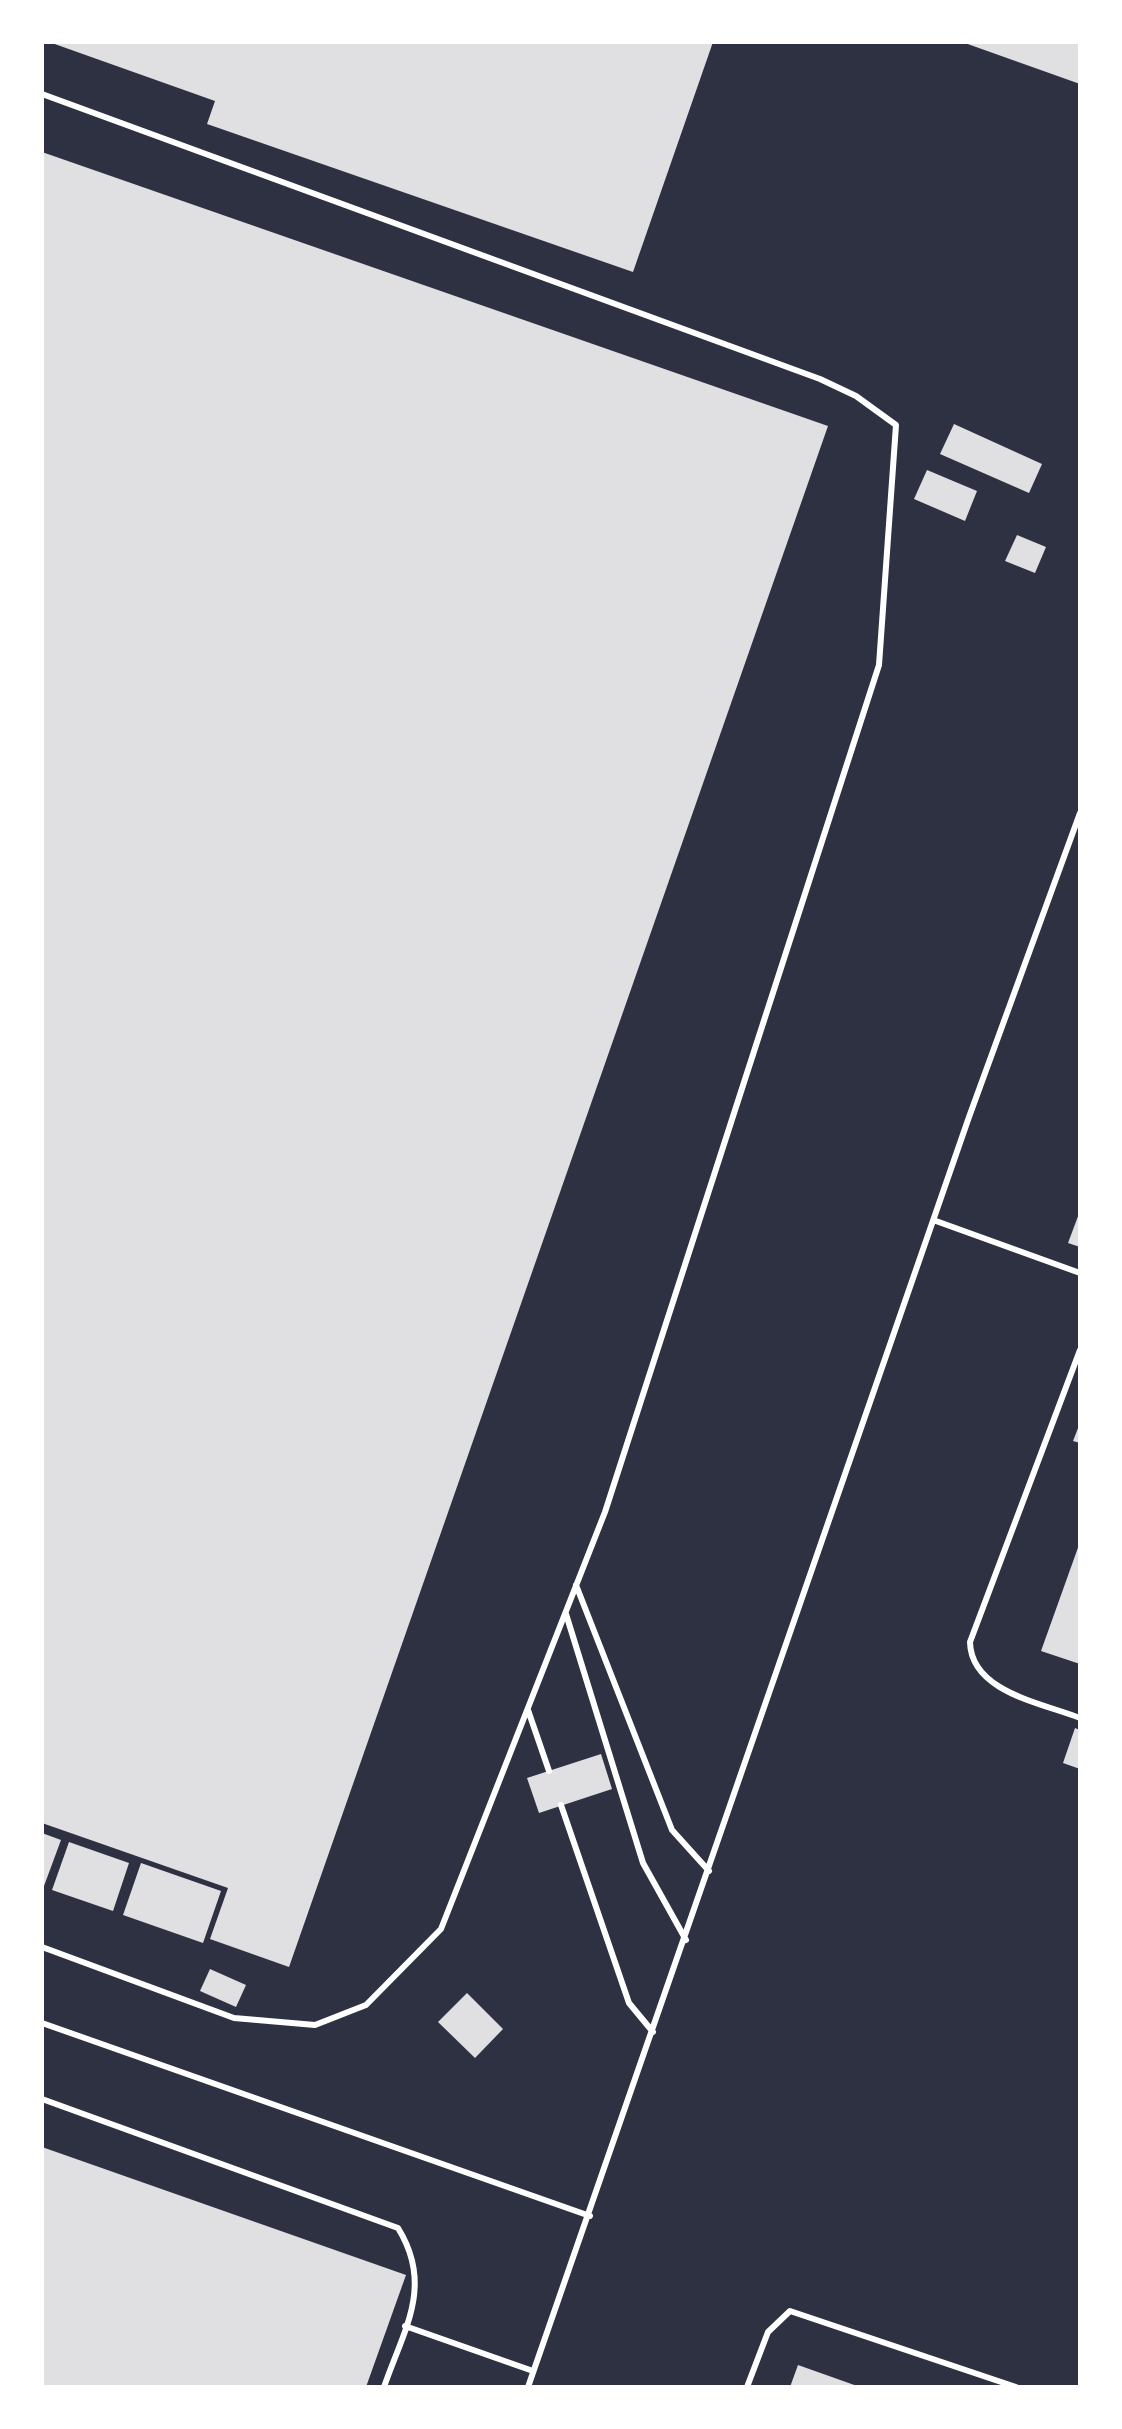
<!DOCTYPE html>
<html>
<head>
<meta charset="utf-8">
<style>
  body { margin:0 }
  #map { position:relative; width:1122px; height:2429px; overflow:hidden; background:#2d3142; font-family:Manrope,sans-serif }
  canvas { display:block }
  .frame { position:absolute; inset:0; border:44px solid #fff; pointer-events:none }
</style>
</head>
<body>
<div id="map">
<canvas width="1122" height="2429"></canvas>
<div class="frame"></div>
</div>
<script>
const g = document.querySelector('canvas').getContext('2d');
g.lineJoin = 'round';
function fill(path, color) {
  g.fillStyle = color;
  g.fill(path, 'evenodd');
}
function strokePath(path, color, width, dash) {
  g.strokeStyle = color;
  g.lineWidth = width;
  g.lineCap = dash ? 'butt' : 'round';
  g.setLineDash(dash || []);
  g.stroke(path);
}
fill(new Path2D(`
  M 49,42 L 713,42 L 633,272 L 207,124 L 215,101 Z
  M 962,42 L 1080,42 L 1080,84 Z
  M 42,152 L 828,426 L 289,1967 L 210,1939 L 228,1888 L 42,1823 Z
  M 954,424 L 1042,464 L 1029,493 L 940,454 Z
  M 927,470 L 977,491 L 965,521 L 914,499 Z
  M 1017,535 L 1046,547 L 1035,573 L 1005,561 Z
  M 1080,1211 L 1080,1247 L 1068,1243 Z
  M 1080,1423 L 1080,1443 L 1073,1441 Z
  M 1080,1542 L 1080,1664 L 1041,1651 Z
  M 1075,1728 L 1080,1730 L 1080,1769 L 1063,1763 Z
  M 601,1754 L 612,1789 L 539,1813 L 527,1778 Z
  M 42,1833 L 61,1840 L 44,1886 L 42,1886 Z
  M 69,1842 L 129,1863 L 113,1911 L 52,1890 Z
  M 141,1863 L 221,1891 L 203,1943 L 123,1915 Z
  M 210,1969 L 246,1985 L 236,2007 L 200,1991 Z
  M 467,1993 L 503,2029 L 475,2058 L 438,2022 Z
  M 42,2147 L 406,2275 L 366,2387 L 42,2387 Z
  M 798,2365 L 860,2387 L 790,2387 Z`), '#e0e0e3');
strokePath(new Path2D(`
  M 42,94 L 820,379 L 856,396 L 896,425 L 879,665 L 605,1512 L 441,1929 L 366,2005 L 315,2025 L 234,2018 L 42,1947
  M 936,1221 L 1080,1273
  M 1080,1350 L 970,1642 C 971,1692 1042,1703 1080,1718
  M 576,1585 L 672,1830 L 709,1871
  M 566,1614 L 643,1863 L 686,1940
  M 528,1710 L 549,1771
  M 561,1805 L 629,2003 L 653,2032
  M 42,2023 L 590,2216
  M 42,2099 L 398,2228 C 434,2286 404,2329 384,2387
  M 405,2326 L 533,2371
  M 528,2387 L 969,1117 L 1080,813
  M 747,2387 L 768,2332 L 790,2311 L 1016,2387`), '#fff', 6);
</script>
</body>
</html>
